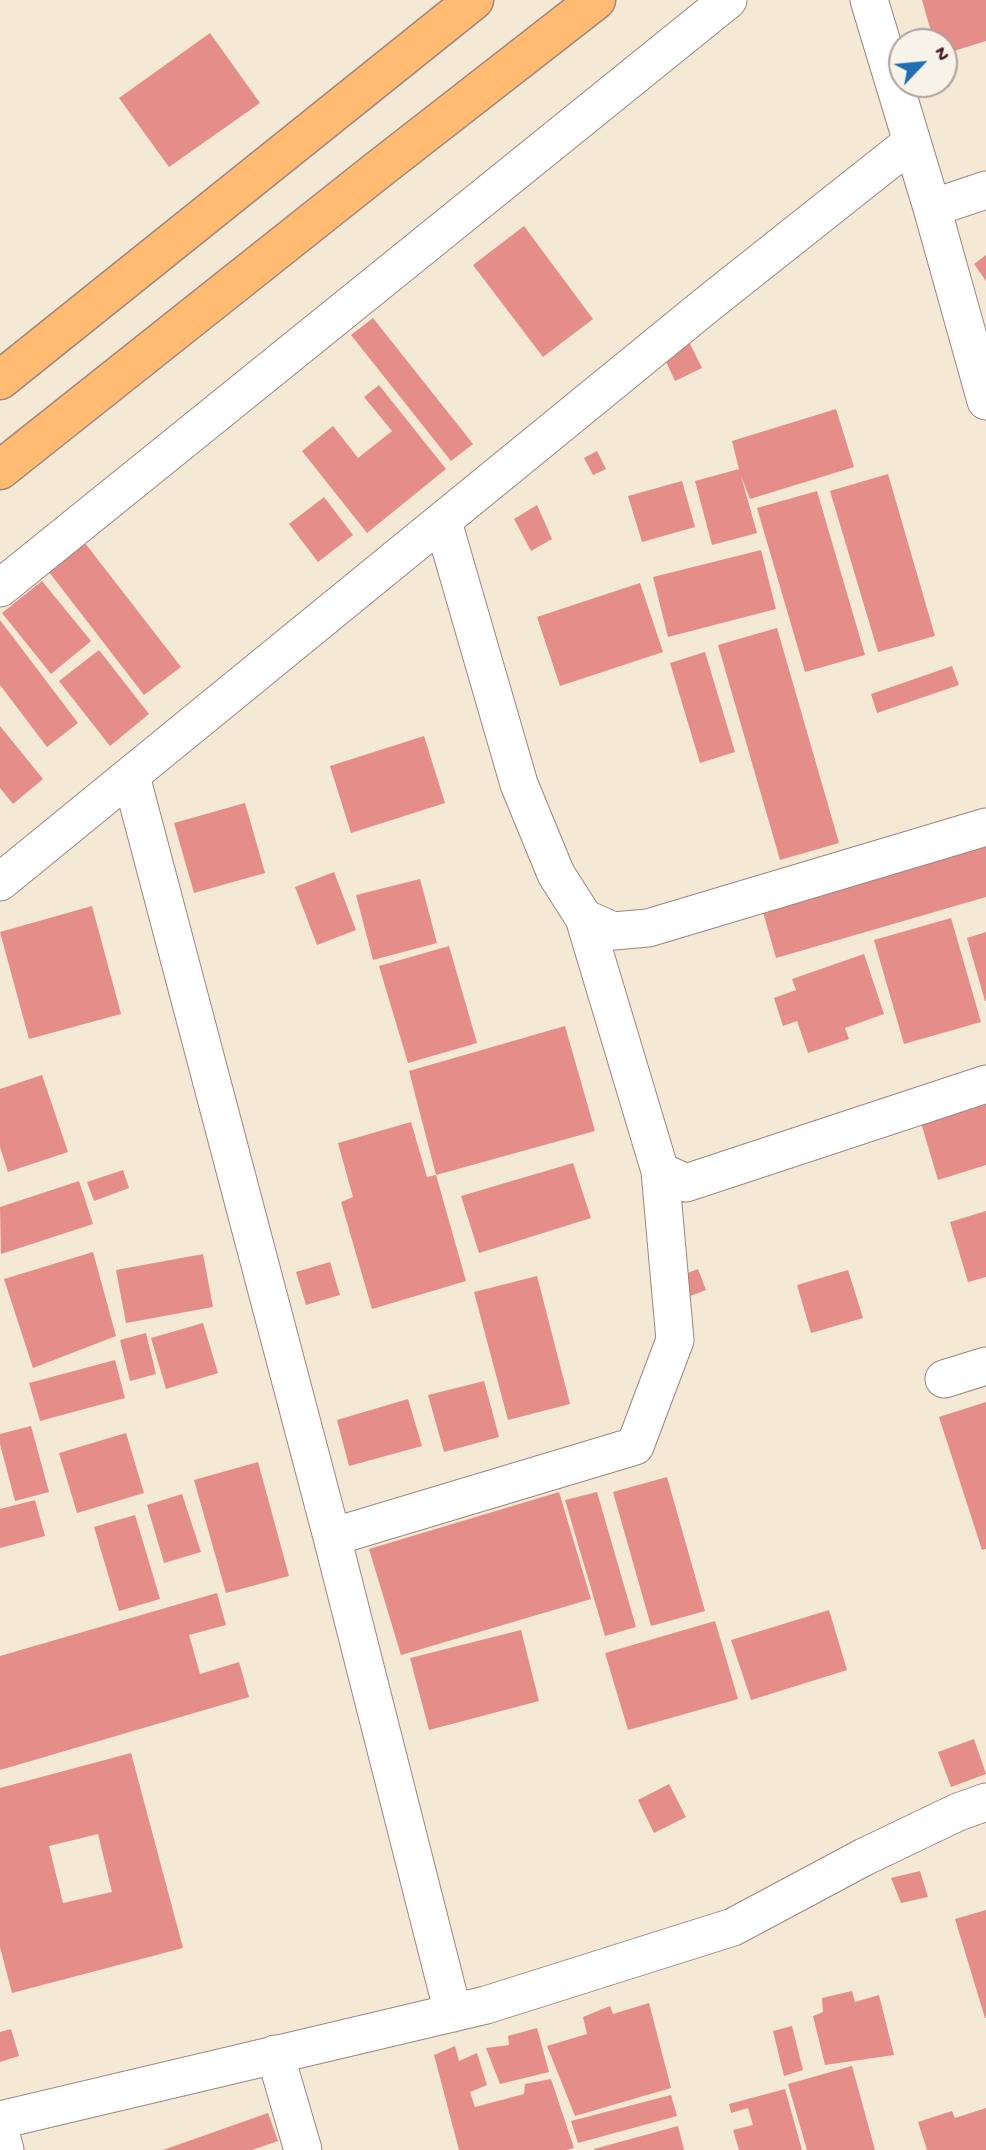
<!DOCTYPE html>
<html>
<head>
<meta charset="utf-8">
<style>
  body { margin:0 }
  #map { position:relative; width:986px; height:2150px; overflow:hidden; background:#f4e9d4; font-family:"Gochi Hand",sans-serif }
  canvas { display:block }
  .north { position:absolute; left:888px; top:28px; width:70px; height:70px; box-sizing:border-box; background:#f7f3e8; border:2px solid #b29e9c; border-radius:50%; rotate:64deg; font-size:19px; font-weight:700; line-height:28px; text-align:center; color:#4a1f2b }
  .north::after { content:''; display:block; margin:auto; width:24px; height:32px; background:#1f6fb2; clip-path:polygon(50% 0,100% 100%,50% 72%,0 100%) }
</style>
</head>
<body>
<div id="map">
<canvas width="986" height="2150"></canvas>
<div class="north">N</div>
</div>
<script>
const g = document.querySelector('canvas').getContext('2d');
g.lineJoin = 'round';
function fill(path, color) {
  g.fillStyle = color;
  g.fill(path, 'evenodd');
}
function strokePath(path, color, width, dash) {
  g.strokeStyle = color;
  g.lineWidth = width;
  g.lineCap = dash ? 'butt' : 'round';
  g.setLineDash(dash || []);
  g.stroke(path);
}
fill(new Path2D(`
  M 922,0 L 986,0 L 986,41 L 944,54 L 944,42 L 934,42 Z
  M 210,33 L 260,103 L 169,167 L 119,98 Z
  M 524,226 L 593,319 L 543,357 L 473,265 Z
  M 986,255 L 986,281 L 974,264 Z
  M 373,318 L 473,444 L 451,461 L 351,335 Z
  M 689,342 L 702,368 L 675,381 L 663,355 Z
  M 379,385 L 446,469 L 367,533 L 302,451 L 333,426 L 358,458 L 392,431 L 364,397 Z
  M 836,409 L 854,467 L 750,499 L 741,476 L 757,533 L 712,545 L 695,481 L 739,469 L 732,441 Z
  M 597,451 L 606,469 L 593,475 L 584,458 Z
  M 888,474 L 935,636 L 878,652 L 830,491 Z
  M 682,481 L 695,527 L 642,542 L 628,496 Z
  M 817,491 L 865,655 L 805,672 L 757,508 Z
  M 324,497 L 353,535 L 318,562 L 289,524 Z
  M 537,505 L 552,539 L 531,551 L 514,519 Z
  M 78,534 L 181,667 L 144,695 L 42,563 Z
  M 761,550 L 776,609 L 668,637 L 653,577 Z
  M 42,581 L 91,641 L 51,674 L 2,613 Z
  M 640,583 L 663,652 L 560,686 L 537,617 Z
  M 0,620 L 78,723 L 47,747 L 0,685 Z
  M 777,628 L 839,843 L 780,860 L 718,645 Z
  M 99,650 L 149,714 L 110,746 L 59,681 Z
  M 705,652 L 735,752 L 700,763 L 670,663 Z
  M 952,666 L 959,685 L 877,713 L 871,694 Z
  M 0,726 L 43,779 L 13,804 L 0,788 Z
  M 424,736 L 445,803 L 351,833 L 330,766 Z
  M 245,803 L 265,873 L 194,893 L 174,823 Z
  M 986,832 L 986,897 L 776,958 L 759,898 Z
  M 334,872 L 356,930 L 317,945 L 295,887 Z
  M 420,879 L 437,943 L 373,960 L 356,895 Z
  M 92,906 L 121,1014 L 29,1039 L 0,932 Z
  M 951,918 L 981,1022 L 904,1044 L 874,940 Z
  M 986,932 L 986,1001 L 985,1001 L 967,938 Z
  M 449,946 L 477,1043 L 408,1063 L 379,966 Z
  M 864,954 L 884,1014 L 845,1028 L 849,1039 L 808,1053 L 797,1021 L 783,1026 L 774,998 L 796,990 L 792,979 Z
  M 565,1026 L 595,1131 L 436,1175 L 409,1071 Z
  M 42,1075 L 68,1152 L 8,1172 L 0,1147 L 0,1089 Z
  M 986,1096 L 986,1165 L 938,1180 L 919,1116 Z
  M 411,1122 L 427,1177 L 436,1175 L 466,1281 L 372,1309 L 341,1202 L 353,1197 L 338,1143 Z
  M 573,1163 L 591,1218 L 479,1253 L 461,1196 Z
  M 123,1170 L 129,1188 L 94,1201 L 87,1182 Z
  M 79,1181 L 93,1224 L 1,1254 L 0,1207 Z
  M 986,1211 L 986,1277 L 968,1282 L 950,1222 Z
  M 93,1252 L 116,1336 L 33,1368 L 4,1279 Z
  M 203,1254 L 213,1307 L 126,1323 L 116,1270 Z
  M 330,1262 L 340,1295 L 306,1305 L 296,1272 Z
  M 698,1269 L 706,1290 L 672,1303 L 664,1282 Z
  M 848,1270 L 863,1318 L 811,1333 L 797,1285 Z
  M 537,1276 L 570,1404 L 508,1420 L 474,1292 Z
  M 203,1323 L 218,1373 L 166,1389 L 151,1338 Z
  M 146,1333 L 156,1374 L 130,1381 L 120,1340 Z
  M 115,1360 L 125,1398 L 40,1421 L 29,1383 Z
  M 484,1381 L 499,1437 L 444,1452 L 428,1395 Z
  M 408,1399 L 422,1446 L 349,1466 L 337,1420 Z
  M 986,1402 L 986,1549 L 982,1550 L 939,1417 Z
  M 31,1426 L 49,1492 L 15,1501 L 0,1444 L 0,1434 Z
  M 126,1433 L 144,1493 L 77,1513 L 59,1453 Z
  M 258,1462 L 289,1576 L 226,1593 L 194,1480 Z
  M 667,1477 L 705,1611 L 651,1626 L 613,1492 Z
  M 559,1492 L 591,1599 L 401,1655 L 369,1549 Z
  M 597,1492 L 636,1627 L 605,1636 L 565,1500 Z
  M 182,1494 L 201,1552 L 164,1563 L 147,1505 Z
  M 35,1500 L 45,1536 L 0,1548 L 0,1509 Z
  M 135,1515 L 160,1599 L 119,1611 L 94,1527 Z
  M 217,1593 L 226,1625 L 189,1635 L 200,1674 L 239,1662 L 249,1697 L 0,1770 L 0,1656 Z
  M 829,1610 L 847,1670 L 751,1700 L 731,1640 Z
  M 715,1621 L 738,1699 L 628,1730 L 605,1653 Z
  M 521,1630 L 539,1701 L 429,1730 L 410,1658 Z
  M 974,1739 L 986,1774 L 951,1787 L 938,1752 Z
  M 131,1753 L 183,1948 L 12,1993 L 0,1947 L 0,1788 ZM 98,1834 L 112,1892 L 63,1903 L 49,1846 Z
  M 669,1784 L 686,1817 L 654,1833 L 638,1800 Z
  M 920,1871 L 928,1897 L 901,1903 L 891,1878 Z
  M 986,1910 L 986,2018 L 985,2018 L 955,1919 Z
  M 852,1991 L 855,2002 L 879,1995 L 894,2055 L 825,2065 L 813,2016 L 823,2012 L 822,1998 Z
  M 649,2003 L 671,2088 L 575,2116 L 547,2046 L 587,2034 L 583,2017 L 610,2006 L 613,2014 Z
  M 792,2026 L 803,2070 L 784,2076 L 773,2031 Z
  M 537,2028 L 549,2072 L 500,2084 L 486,2048 L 509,2045 L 508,2036 Z
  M 11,2029 L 19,2056 L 0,2062 L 0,2032 Z
  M 455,2046 L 459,2061 L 477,2053 L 487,2085 L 470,2092 L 475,2107 L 524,2094 L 525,2084 L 551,2079 L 574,2148 L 566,2150 L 459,2150 L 434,2055 Z
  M 852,2066 L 875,2150 L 807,2150 L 788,2084 Z
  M 785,2089 L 802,2150 L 739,2150 L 733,2130 L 753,2125 L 748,2108 L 731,2113 L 729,2104 Z
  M 671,2095 L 677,2116 L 578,2143 L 571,2121 Z
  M 986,2108 L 986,2150 L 927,2150 L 918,2122 L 952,2111 L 955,2118 Z
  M 268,2113 L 278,2141 L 252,2150 L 163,2150 Z
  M 678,2126 L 684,2150 L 594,2150 L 594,2149 Z`), '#e58d89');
const street = new Path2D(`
  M 869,0 L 932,208 L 986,401
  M 932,208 L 986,190
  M 443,522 L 519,784 L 556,874 L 584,918 L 613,931 L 648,928 L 986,827
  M 0,588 L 728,0
  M 131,776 L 332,1537 L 453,2013
  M 0,882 L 709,303 L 912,142
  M 584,918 L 660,1171 L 686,1183 L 986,1084
  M 944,1379 L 986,1366
  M 332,1537 L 635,1446 L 675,1340 L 660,1171
  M 275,2054 L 303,2150
  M 0,2120 L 486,2005 L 733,1927 L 864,1857 L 958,1812 L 986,1802
  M 0,2132 L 5,2150`);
const primary = new Path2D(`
  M 0,380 L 474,0
  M 0,470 L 374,173 L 596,0`);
strokePath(street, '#9f8480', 39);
strokePath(primary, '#9f8480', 41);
strokePath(street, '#fff', 37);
strokePath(primary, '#ffbb71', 38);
</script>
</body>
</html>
